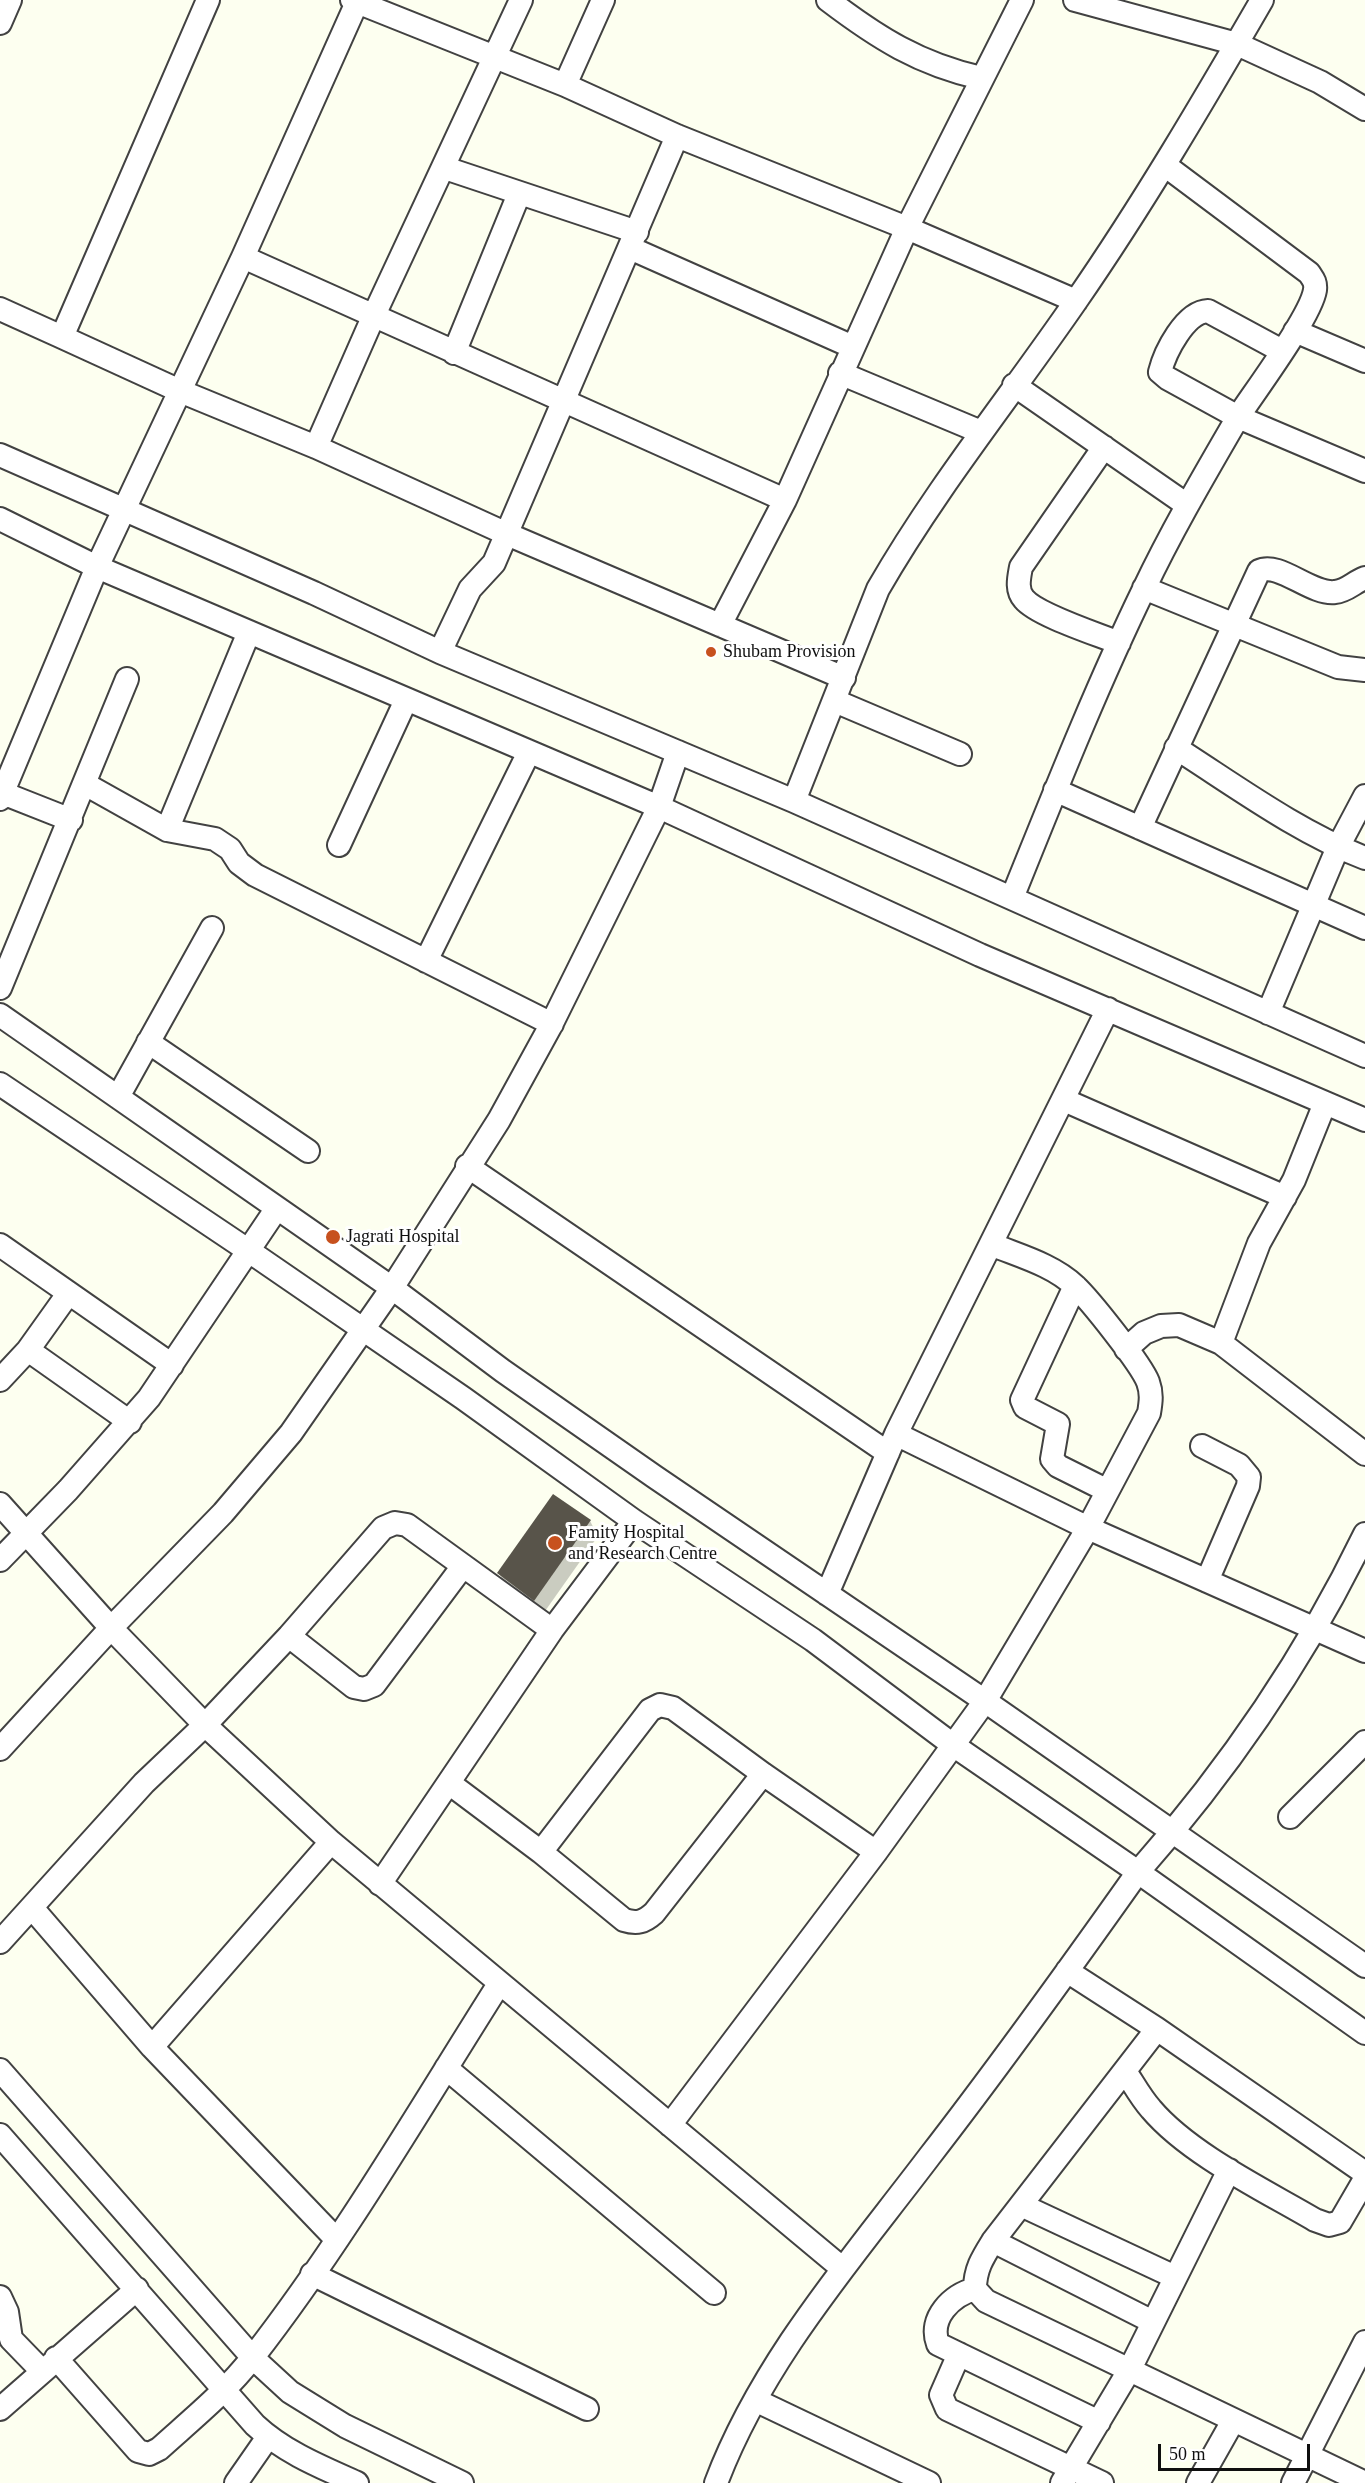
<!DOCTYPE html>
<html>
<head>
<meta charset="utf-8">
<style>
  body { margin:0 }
  #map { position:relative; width:1365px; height:2483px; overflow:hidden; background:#fdfff0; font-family:Georgia,serif }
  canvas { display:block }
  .scale { position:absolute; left:1158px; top:2444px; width:152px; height:27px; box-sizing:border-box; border:3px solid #0f0f0f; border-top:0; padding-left:8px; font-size:18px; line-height:21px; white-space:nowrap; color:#0f0f0f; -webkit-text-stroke:4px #fff; paint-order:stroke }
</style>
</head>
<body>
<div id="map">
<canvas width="1365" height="2483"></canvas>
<div class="scale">50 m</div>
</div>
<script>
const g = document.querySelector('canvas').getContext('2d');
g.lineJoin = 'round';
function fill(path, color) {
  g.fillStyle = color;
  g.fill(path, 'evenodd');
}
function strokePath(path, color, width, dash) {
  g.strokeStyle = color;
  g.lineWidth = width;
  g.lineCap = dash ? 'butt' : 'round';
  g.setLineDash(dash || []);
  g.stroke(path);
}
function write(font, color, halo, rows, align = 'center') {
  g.font = font + ' Georgia,serif';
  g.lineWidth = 6;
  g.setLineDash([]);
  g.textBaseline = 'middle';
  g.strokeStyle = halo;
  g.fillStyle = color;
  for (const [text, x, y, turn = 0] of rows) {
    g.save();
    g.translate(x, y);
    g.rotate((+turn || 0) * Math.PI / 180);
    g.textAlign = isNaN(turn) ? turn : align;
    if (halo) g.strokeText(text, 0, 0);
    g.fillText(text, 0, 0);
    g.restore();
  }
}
fill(new Path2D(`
  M 590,1521 L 598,1536 L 543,1614 L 507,1588 L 499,1573 Z`), '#0003');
fill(new Path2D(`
  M 553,1494 L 591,1520 L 534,1601 L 497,1573 Z`), '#58544a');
const minor = new Path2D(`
  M 208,0 L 62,337 L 180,391 L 316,447 L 507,534 L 844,678
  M 352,0 L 565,85 L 677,136 L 907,228 L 1076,301
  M 828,0 C 878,38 919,64 981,78
  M 1075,0 L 1237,44 L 1320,82 L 1365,109
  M 0,23 L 10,0
  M 565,85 L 603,0
  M 1166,166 L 1309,273 C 1313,279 1316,282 1315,290 C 1311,316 1255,391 1238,417 L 1365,471
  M 445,168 L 637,232
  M 630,248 L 853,347
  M 243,257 L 785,500
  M 0,309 L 62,337
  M 1295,331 L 1365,361
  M 454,353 L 519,194
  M 840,373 L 981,432
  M 1014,385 L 1187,505
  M 316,447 L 374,315 L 521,0
  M 1104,447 L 1021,567 C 1019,578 1016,590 1024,599 C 1037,615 1097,634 1119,643
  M 0,455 L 314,593 L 440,652 L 794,801 L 1365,1056
  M 0,519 L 97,567 L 659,807 L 980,955 L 1365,1120
  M 1144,588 L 1338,667 L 1365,670
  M 720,625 L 785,500 L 907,228 L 1022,0
  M 440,652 L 470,589 L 494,563 L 677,136
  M 835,701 L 960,754
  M 1176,748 C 1237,787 1298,832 1365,858
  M 85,784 L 167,830 L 215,839 L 230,849 L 239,863 L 255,875 L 552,1024
  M 1055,790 L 1365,928
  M 0,792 L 71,820
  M 0,799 L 97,567 L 243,257 L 358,0
  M 794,801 L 878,589 C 936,488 1010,397 1076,301 C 1143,204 1203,102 1262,0
  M 1140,828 L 1259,571 C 1279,561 1311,595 1335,592 C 1347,591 1354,582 1365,578
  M 167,830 L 249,632
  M 339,845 L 406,700
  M 1012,898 C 1054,794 1095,690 1144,589 C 1172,530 1205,474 1238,417 L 1167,378 L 1160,372 C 1165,352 1185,312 1208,311 L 1282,351
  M 426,961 L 529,752
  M 0,988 L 127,679
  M 1268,1013 L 1338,847 L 1365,796
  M 0,1015 L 392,1288 L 503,1371 L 655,1477 L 985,1701 L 1365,1966
  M 148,1042 L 308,1151
  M 0,1084 L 249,1251 L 463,1398 L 634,1521 L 813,1640 L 953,1745 L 1138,1872 L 1365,2033
  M 118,1097 L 212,928
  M 1064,1100 L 1285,1197
  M 467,1166 L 888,1453
  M 0,1245 L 172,1365
  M 1075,1286 L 1022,1400 L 1025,1407 L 1058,1424 L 1052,1459 L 1058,1466 L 1106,1490
  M 1221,1343 L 1259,1243 L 1294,1180 L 1325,1103
  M 1126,1349 L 1144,1333 L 1161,1326 L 1179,1325 L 1221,1343 L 1365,1454
  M 28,1350 L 130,1422
  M 0,1380 L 28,1350 L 68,1294
  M 896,1434 L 1088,1528 L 1365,1651
  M 1202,1446 L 1239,1465 L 1249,1477 L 1248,1486 L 1207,1581
  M 0,1504 L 111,1628 L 205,1725 L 331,1842 L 843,2269
  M 0,1560 L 68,1490 L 149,1398 L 277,1208
  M 827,1594 L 896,1434 L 1108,1009
  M 289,1636 L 354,1687 L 364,1689 L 374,1685 L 463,1566
  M 0,1749 L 111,1628 L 223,1513 L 291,1433 L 392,1288 L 499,1120 L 550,1027 L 659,807 L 678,752
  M 449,1783 L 541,1852 L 624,1920 C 637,1924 644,1922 654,1913 L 763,1774
  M 1290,1817 L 1365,1742
  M 541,1852 L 650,1710 L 660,1705 L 673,1708 L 763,1774 L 876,1852
  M 380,1884 L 552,1630 L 634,1521
  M 33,1909 L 152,2047 L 337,2240
  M 0,1942 L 144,1783 L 205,1725 L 289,1636 L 383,1528 L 395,1523 L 407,1525 L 552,1630
  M 1067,1971 L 1157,2029 L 1365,2173
  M 1157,2029 L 993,2241 C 983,2257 975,2269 975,2289 L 986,2301 L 1365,2483
  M 152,2047 L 331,1842
  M 446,2068 L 714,2293
  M 0,2070 L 253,2358 L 290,2392 L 345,2426 L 462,2483
  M 1125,2071 C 1133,2083 1141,2098 1151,2109 C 1189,2154 1264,2190 1315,2220 L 1329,2225 L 1340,2222 L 1365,2179
  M 670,2125 L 876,1852 L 985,1701 L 1088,1528 L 1149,1413 C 1151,1401 1152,1393 1148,1382 C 1141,1364 1090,1300 1075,1286 C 1053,1265 1020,1256 993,1245
  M 0,2135 L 255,2425 C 284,2452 321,2467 357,2483
  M 1021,2205 L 1175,2277
  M 993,2241 L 1153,2322
  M 312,2274 L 587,2409
  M 975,2289 C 952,2295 928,2318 938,2344 L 1099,2422
  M 0,2297 L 7,2312 L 11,2339 L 42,2371
  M 959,2354 L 941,2395 L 947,2409 L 1102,2483
  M 56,2358 L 138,2451 L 149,2454 L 159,2449 C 191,2420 226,2392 253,2357 C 344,2240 419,2110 499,1984
  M 755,2400 L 929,2483
  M 0,2409 L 137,2289
  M 236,2483 L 268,2437
  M 716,2483 C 762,2361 851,2260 929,2157 C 1001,2064 1070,1968 1138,1872 C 1228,1770 1306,1656 1365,1534
  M 1062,2483 L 1130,2369 L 1229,2170
  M 1198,2483 L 1233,2421
  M 1293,2483 L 1365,2342`);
strokePath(minor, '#424242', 26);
strokePath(minor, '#fff', 22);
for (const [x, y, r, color] of [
  [711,652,6,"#c7511e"],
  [333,1237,8,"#c7511e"],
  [555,1543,8,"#c7511e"]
]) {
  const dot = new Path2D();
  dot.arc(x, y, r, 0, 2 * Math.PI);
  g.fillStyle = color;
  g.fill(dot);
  strokePath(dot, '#fff', 2);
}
write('18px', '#0f0f0f', '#fff', [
  ["Shubam Provision",723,652],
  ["Jagrati Hospital",346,1237],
  ["Famity Hospital",568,1533],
  ["and Research Centre",568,1554]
], 'left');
</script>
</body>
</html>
